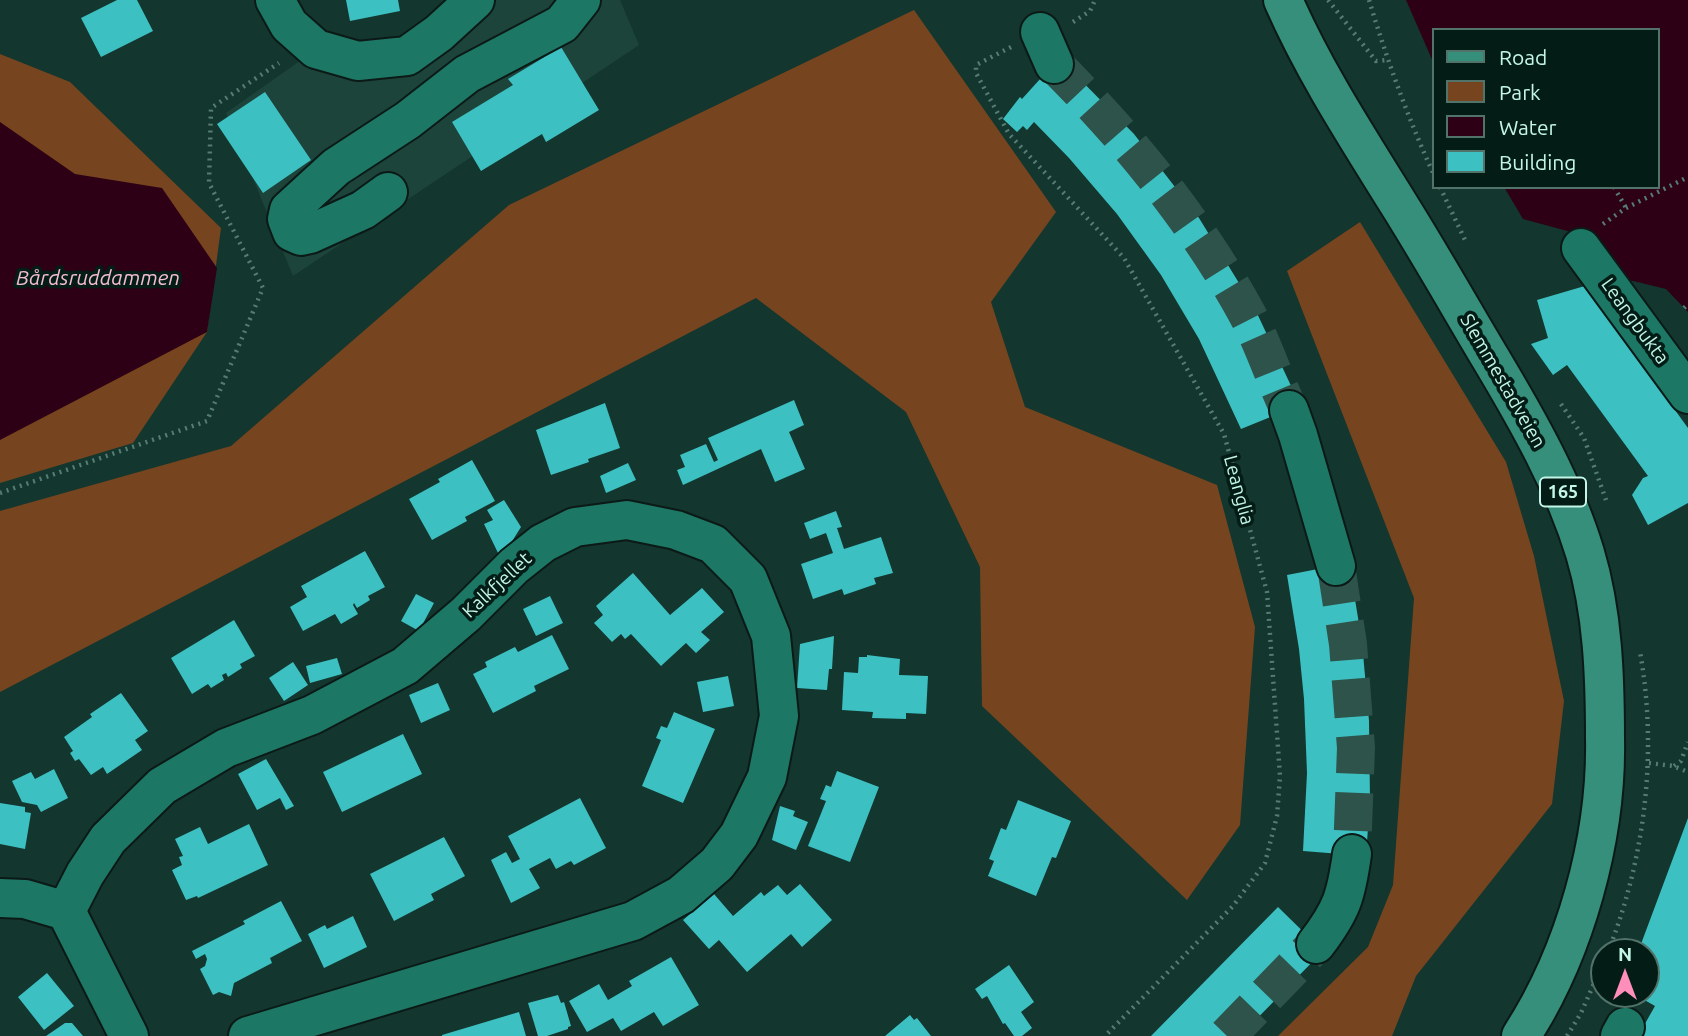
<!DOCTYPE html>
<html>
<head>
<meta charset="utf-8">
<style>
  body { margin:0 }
  #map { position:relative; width:1688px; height:1036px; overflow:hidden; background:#13362e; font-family:Ubuntu,sans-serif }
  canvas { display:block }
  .legend { position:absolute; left:1432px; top:28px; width:228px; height:161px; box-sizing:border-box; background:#041c16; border:2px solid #51736a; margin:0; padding:9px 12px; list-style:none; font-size:21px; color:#c4f6e8 }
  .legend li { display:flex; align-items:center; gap:14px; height:35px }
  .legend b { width:35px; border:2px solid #51736a }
  .north { position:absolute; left:1590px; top:938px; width:70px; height:70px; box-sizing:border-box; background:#041c16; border:2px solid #51736a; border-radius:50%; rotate:0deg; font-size:19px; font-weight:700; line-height:28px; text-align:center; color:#c4f6e8 }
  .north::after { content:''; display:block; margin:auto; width:24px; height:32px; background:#ff8eba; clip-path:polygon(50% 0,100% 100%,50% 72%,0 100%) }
</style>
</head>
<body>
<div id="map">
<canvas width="1688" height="1036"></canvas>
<ul class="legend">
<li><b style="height:9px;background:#358f7b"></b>Road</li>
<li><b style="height:19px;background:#76451f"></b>Park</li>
<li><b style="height:19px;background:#2d0015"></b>Water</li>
<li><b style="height:19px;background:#3dc0c2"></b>Building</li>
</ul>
<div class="north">N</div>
</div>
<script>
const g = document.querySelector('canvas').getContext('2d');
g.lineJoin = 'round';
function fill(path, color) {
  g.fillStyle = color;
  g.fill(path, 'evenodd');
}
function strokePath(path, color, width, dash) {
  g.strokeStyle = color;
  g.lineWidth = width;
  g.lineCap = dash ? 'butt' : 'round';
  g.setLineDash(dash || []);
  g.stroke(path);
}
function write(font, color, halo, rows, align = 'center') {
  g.font = font + ' Ubuntu,sans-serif';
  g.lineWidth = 7;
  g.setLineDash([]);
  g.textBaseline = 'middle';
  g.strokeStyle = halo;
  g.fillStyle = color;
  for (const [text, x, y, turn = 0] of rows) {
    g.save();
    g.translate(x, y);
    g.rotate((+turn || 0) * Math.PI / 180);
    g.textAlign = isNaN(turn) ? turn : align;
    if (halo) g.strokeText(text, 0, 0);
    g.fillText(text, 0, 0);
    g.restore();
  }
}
fill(new Path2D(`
  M 477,0 L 620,0 L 639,45 L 293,276 L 226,113 L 321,46 L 361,60 Z`), '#1d443b');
fill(new Path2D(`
  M 914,10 L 1056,212 L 991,302 L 1025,407 L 1217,485 L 1255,627 L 1240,825 L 1187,900 L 982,706 L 980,567 L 906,412 L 756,298 L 0,692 L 0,511 L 231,446 L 509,205 Z
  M 0,54 L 70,82 L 221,228 L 207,332 L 133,443 L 0,483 Z
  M 1360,222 L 1506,462 L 1534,556 L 1564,701 L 1552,804 L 1416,976 L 1392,1036 L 1278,1036 L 1368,947 L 1393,885 L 1414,598 L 1287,271 Z`), '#76451f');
fill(new Path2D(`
  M 1406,0 L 1688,0 L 1688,312 L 1666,289 L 1625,279 L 1586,236 L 1523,219 L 1504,187 L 1658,187 L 1658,30 L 1434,30 L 1434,64 Z
  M 0,122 L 75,174 L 162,188 L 217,268 L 207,332 L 0,440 Z`), '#2d0015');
fill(new Path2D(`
  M 117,0 L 137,0 L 153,31 L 101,57 L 81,18 Z
  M 346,0 L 398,0 L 400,11 L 350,21 Z
  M 561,47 L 599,110 L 546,142 L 542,134 L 481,171 L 452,122 L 513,85 L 508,79 Z
  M 1059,58 L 1134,134 L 1199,218 L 1255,309 L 1300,405 L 1241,429 L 1199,339 L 1161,275 L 1117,214 L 1069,158 L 1034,122 L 1027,130 L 1023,126 L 1017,132 L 1003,119 L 1020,97 L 1022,99 Z
  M 265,92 L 311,160 L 263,193 L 217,124 Z
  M 1595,283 L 1603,311 L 1688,428 L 1688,503 L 1648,525 L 1632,495 L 1643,478 L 1648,476 L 1567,365 L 1553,375 L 1531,344 L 1548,338 L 1537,300 Z
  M 794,400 L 804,425 L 789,432 L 805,469 L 775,482 L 761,449 L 683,485 L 677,470 L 685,467 L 680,455 L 706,444 L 714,462 L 718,460 L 708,438 Z
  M 605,403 L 620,448 L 588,459 L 589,462 L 551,475 L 536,430 Z
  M 472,460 L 495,501 L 465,517 L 467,521 L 432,540 L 409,499 L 440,482 L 438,479 Z
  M 628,463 L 636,480 L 606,493 L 600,476 Z
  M 504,500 L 521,527 L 506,551 L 499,555 L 484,524 L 493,520 L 487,510 Z
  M 836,511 L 842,527 L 837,528 L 844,549 L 881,537 L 893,573 L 874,578 L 876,584 L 844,595 L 842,589 L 813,599 L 801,564 L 833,553 L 826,533 L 810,539 L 804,523 Z
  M 365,551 L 385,587 L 368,596 L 370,600 L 357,608 L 354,603 L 353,605 L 358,614 L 341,624 L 335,614 L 303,631 L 290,607 L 307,597 L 301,586 Z
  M 1349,563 L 1362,642 L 1369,721 L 1370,800 L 1366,856 L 1303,851 L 1307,773 L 1304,699 L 1299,649 L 1287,575 Z
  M 633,573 L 670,615 L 702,588 L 724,612 L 701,632 L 710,640 L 696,653 L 686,643 L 661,666 L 631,634 L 625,639 L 621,634 L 612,642 L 594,623 L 603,615 L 596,606 Z
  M 416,594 L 434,603 L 419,631 L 401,621 Z
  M 550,596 L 563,623 L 536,636 L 523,609 Z
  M 234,620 L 255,656 L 240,664 L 242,668 L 228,677 L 226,673 L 222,675 L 224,680 L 211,688 L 208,684 L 192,694 L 171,658 Z
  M 552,635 L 569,669 L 534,686 L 536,691 L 493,713 L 473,674 L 487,667 L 485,662 L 515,647 L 518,652 Z
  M 834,636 L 832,669 L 829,669 L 827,690 L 797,688 L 800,644 Z
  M 867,655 L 900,659 L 899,675 L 928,676 L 926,714 L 906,713 L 906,719 L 872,718 L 873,712 L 842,710 L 844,672 L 858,673 L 859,657 L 867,657 Z
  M 337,658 L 342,674 L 310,683 L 306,666 Z
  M 293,662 L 308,685 L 284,701 L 269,678 Z
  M 728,676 L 734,706 L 703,712 L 697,682 Z
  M 438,683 L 450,710 L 421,723 L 409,695 Z
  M 121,693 L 148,731 L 135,740 L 142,750 L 107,774 L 103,767 L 91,775 L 79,759 L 75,761 L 70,753 L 73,751 L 64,737 L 92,717 L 90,714 Z
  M 674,712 L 715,729 L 683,803 L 642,786 L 661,740 L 656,738 L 661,726 L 667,728 Z
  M 403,734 L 422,774 L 342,812 L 323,772 Z
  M 266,759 L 294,806 L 286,810 L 280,798 L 257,810 L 238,774 Z
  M 54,769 L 68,798 L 41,812 L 37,805 L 22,802 L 12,781 L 31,772 L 35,779 Z
  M 837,771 L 879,787 L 850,862 L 808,846 L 826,801 L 820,799 L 826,785 L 831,787 Z
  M 580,798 L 606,848 L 574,865 L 571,861 L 556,869 L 550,858 L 529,869 L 540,888 L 511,903 L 491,860 L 506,852 L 512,863 L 520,859 L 508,836 Z
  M 1018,800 L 1071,821 L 1056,858 L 1052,857 L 1036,896 L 988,876 L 994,861 L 989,859 L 1001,828 L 1006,830 Z
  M 0,803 L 25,807 L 25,812 L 31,813 L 25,849 L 0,844 Z
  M 780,806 L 795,811 L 793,816 L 808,822 L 796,850 L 772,840 Z
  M 1688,818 L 1688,1036 L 1638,1036 L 1655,1006 L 1634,994 L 1646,994 L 1646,952 L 1638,952 Z
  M 249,824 L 268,865 L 198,898 L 197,896 L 186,900 L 172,870 L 182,865 L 179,857 L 183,856 L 175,839 L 200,827 L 208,844 Z
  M 444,837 L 465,876 L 431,894 L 434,900 L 394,921 L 370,874 Z
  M 800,884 L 832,920 L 802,947 L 791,934 L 747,972 L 719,940 L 709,949 L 683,920 L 714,894 L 733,916 L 761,892 L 764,896 L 778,885 L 787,895 Z
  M 281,901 L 302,941 L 270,958 L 272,963 L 234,983 L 231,996 L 219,992 L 213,995 L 200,969 L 205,966 L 207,959 L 205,954 L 196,959 L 192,951 L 245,924 L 243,921 Z
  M 1278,907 L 1323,951 L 1240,1036 L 1151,1036 Z
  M 353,916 L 367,947 L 324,968 L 308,934 L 325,925 L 327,929 Z
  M 671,957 L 699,1005 L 663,1026 L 654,1012 L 621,1031 L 613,1018 L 587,1032 L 569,1001 L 599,984 L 608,1000 L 632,986 L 629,981 Z
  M 1009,965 L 1034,1002 L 1021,1012 L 1032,1028 L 1022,1036 L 1014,1036 L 1005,1023 L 1003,1024 L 987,996 L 982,999 L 975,989 Z
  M 47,973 L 74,1006 L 44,1030 L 18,997 Z
  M 558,995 L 561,1003 L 564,1002 L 571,1026 L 568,1027 L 568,1029 L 547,1036 L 538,1036 L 528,1003 Z
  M 519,1012 L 526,1036 L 442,1036 L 442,1035 Z
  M 910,1015 L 914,1020 L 917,1018 L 931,1036 L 885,1036 Z
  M 65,1023 L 72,1023 L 83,1036 L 46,1036 Z`), '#3dc0c2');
strokePath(new Path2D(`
  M 1054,64 C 1127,137 1196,221 1246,312 C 1263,343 1274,378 1289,410
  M 1336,566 L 1348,644 L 1356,748 L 1352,854
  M 1227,1036 L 1316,944`), '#2e534a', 38, [38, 19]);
const minor = new Path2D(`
  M 275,0 L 289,25 L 316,49 L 358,61 L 407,56 L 439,33 L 475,0
  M 1040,32 L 1054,64
  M 388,192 L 363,210 L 310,234 L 301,236 L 292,232 L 287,219 L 289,210 L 336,167 L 408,120 L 467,74 L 562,24 L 581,0
  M 1581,248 L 1688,394
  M 1289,410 L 1298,435 L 1336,566
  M 0,898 L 25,899 L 66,911
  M 1316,944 C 1342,910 1346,896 1352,854
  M 129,1036 L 66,911 L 85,874 L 108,839 L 162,786 L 226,748 L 312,715 L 405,666 L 466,614 L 514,566 L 543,543 L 575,527 L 627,520 L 676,530 L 713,544 L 748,579 L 771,636 L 779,716 L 767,777 L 739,835 L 717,864 L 681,895 L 633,921 L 248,1036
  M 1620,1036 L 1625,1027`);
const major = new Path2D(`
  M 1283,0 C 1314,71 1357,137 1398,203 C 1430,254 1460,307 1491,359 C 1528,421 1564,484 1585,553 C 1603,613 1605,677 1605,739 C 1607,838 1575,953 1521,1036`);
strokePath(minor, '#0c1a17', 42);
strokePath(major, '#0c1a17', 42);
strokePath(new Path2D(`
  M 1328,0 L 1376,61 L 1387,60
  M 1369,0 C 1387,60 1408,118 1434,175
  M 1073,22 L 1090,11 L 1095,0
  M 1011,47 L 976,65 L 976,73 L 1009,134 L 1124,258 L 1224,434 L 1267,592 L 1280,776 L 1277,816 L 1265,863 L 1233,906 L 1105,1036
  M 1440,187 L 1465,240
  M 1614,187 L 1626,208
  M 1603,224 L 1626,208 L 1688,177
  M 1684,308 L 1688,304
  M 1561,404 L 1584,438 L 1606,500
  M 0,493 L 207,421 L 263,288 L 209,183 L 211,108 L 279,63
  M 1649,763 L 1673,766 L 1688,772
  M 1674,766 L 1681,761 L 1688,742
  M 1608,952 C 1645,858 1658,752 1640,652
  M 1567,1036 L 1581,1013 L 1604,961`), '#557d73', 4.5, [2, 5]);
strokePath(minor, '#1d7765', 38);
strokePath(major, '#358f7b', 38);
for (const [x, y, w] of [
  [1563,492,46]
]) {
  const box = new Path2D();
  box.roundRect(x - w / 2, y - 14.5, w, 29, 5);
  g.fillStyle = '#041c16';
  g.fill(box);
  strokePath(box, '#c4f6e8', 2);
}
write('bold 18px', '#c4f6e8', null, [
  ["165",1563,492]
]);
write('19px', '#c4f6e8', '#041c16', [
  ["Leangbukta",1635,321,54],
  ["Slemmestadveien",1503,381,60],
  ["Leanglia",1239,490,75],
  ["Kalkfjellet",497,585,-43]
]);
write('italic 21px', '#f3bccf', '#041c16', [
  ["Bårdsruddammen",98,278]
]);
</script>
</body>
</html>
